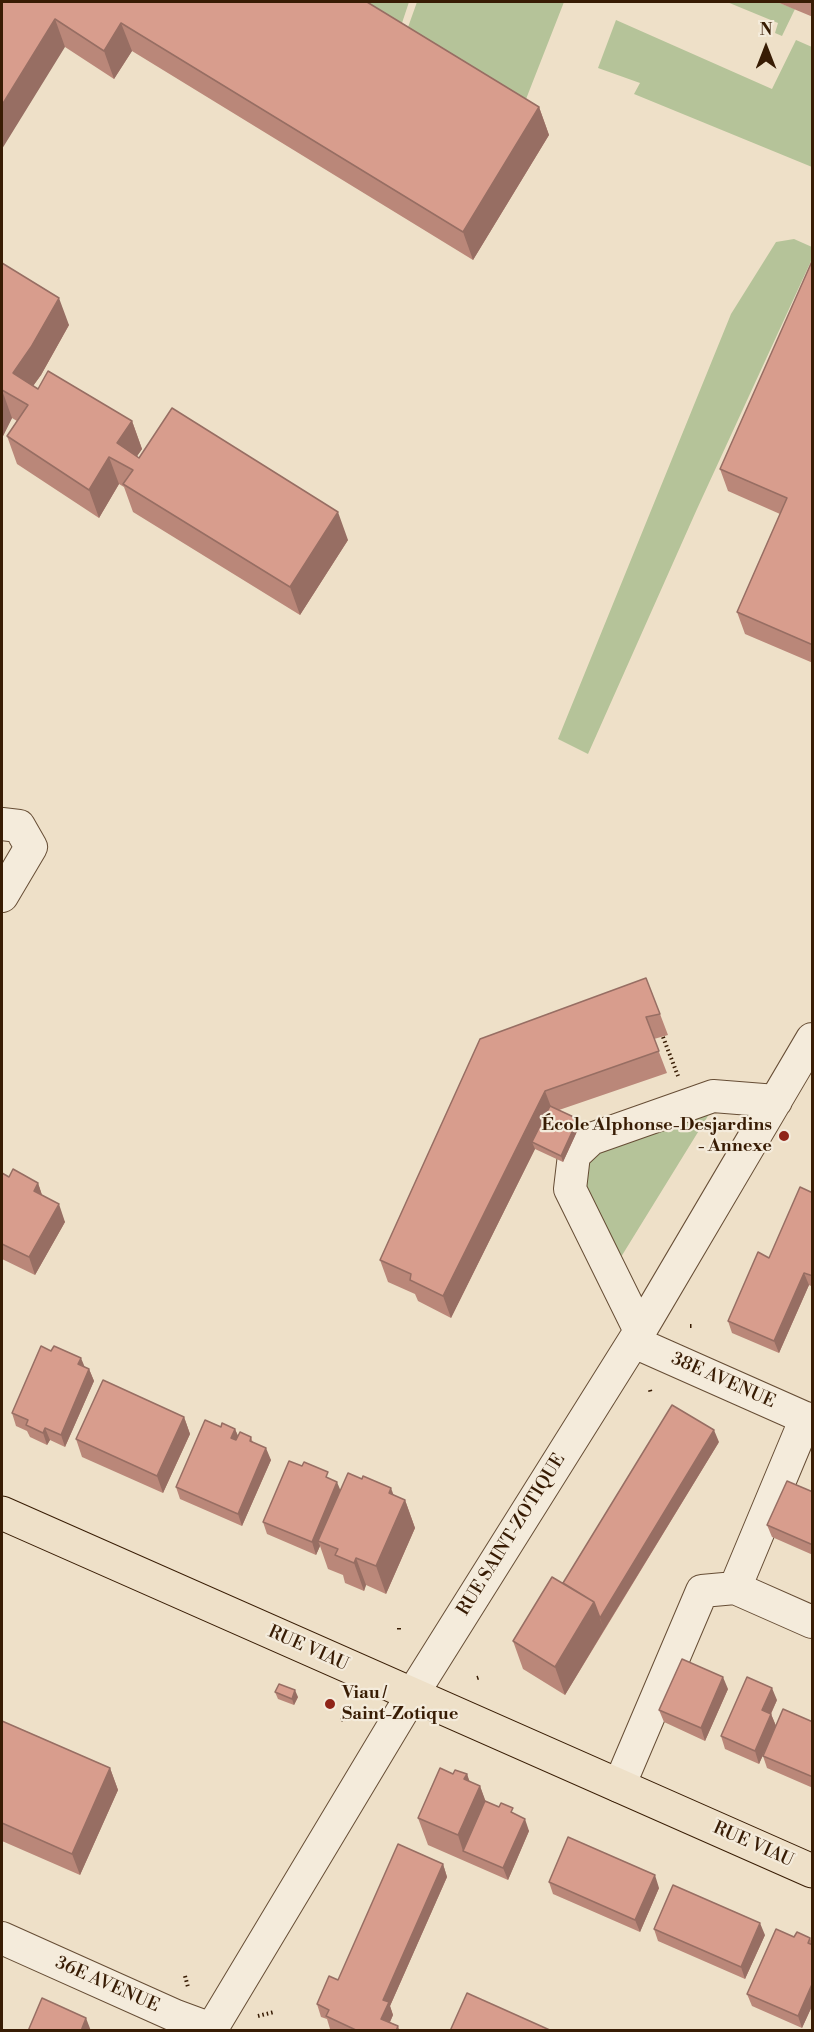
<!DOCTYPE html>
<html>
<head>
<meta charset="utf-8">
<style>
  body { margin:0 }
  #map { position:relative; width:814px; height:2032px; overflow:hidden; background:#eee0c8; font-family:"Libre Bodoni",serif }
  canvas { display:block }
  .frame { position:absolute; inset:0; border:3px solid #381c04; pointer-events:none }
  .north { position:absolute; left:736px; top:18px; width:60px; height:60px; -webkit-text-stroke:4px #f4ebdb; paint-order:stroke; rotate:0deg; font-size:16px; font-weight:700; line-height:24px; text-align:center; color:#381c04 }
  .north::after { content:''; display:block; margin:auto; width:21px; height:27px; background:#381c04; clip-path:polygon(50% 0,100% 100%,50% 72%,0 100%) }
</style>
</head>
<body>
<div id="map">
<canvas width="814" height="2032"></canvas>
<div class="frame"></div>
<div class="north">N</div>
</div>
<script>
const g = document.querySelector('canvas').getContext('2d');
g.lineJoin = 'round';
function fill(path, color) {
  g.fillStyle = color;
  g.fill(path, 'evenodd');
}
function strokePath(path, color, width, dash) {
  g.strokeStyle = color;
  g.lineWidth = width;
  g.lineCap = dash ? 'butt' : 'round';
  g.setLineDash(dash || []);
  g.stroke(path);
}
function write(font, color, halo, rows, align = 'center') {
  g.font = font + ' "Libre Bodoni",serif';
  g.lineWidth = 4.5;
  g.setLineDash([]);
  g.textBaseline = 'middle';
  g.strokeStyle = halo;
  g.fillStyle = color;
  for (const [text, x, y, turn = 0] of rows) {
    g.save();
    g.translate(x, y);
    g.rotate((+turn || 0) * Math.PI / 180);
    g.textAlign = isNaN(turn) ? turn : align;
    if (halo) g.strokeText(text, 0, 0);
    g.fillText(text, 0, 0);
    g.restore();
  }
}
fill(new Path2D(`
  M 332,2 L 409,2 L 396,41 Z
  M 417,2 L 564,2 L 519,117 L 402,44 Z
  M 727,2 L 777,2 L 795,9 L 782,36 L 775,33 L 778,23 Z
  M 616,20 L 772,89 L 796,40 L 812,47 L 812,167 L 634,94 L 640,83 L 598,68 Z
  M 794,239 L 812,247 L 812,259 L 697,509 L 588,754 L 558,739 L 731,314 L 776,242 Z
  M 711,1111 L 621,1257 L 617,1257 C 611,1243 605,1230 599,1217 C 588,1193 575,1173 599,1152 Z`), '#b5c399');
const minor = new Path2D(`
  M 2,824 L 19,826 L 31,847 L 2,896
  M 640,1331 L 570,1189 L 574,1155 L 591,1139 L 713,1096 L 776,1101
  M 634,1342 L 812,1421
  M 735,1588 L 806,1418
  M 619,1786 L 702,1591 L 735,1588 L 812,1622
  M 2,1938 L 176,2016 L 214,2030
  M 211,2030 L 412,1695 L 640,1331 L 812,1039`);
const major = new Path2D(`
  M 2,1513 L 812,1871`);
strokePath(minor, '#664d35', 34);
strokePath(major, '#381c04', 35);
strokePath(new Path2D(`
  M 663,1037 L 678,1076
  M 690,1326 L 694,1326
  M 650,1390 L 651,1394
  M 399,1628 L 399,1632
  M 477,1678 L 480,1677
  M 341,1720 L 346,1718
  M 185,1976 L 188,1987
  M 258,2016 L 274,2012`), '#381c04', 4, [1.5, 3]);
strokePath(minor, '#f4ebdb', 32);
strokePath(major, '#eee0c8', 33);
fill(new Path2D(`
  M 2,2 L 367,2 L 539,107 L 549,135 L 473,260 L 132,51 L 114,79 L 65,47 Z
  M 777,2 L 813,2 L 813,17 Z
  M 813,259 L 813,663 L 745,634 L 737,612 L 780,514 L 728,491 L 720,469 Z
  M 2,263 L 69,325 L 41,375 L 33,386 L 38,389 L 132,421 L 142,449 L 137,456 L 139,458 L 348,540 L 300,615 L 133,512 L 124,487 L 119,484 L 99,518 L 17,464 L 7,436 L 17,421 L 12,418 L 2,438 Z
  M 660,1014 L 668,1035 L 654,1039 L 667,1073 L 559,1110 L 578,1119 L 580,1125 L 563,1162 L 535,1149 L 451,1318 L 418,1301 L 415,1294 L 388,1282 L 380,1260 L 480,1039 Z
  M 2,1173 L 9,1177 L 38,1183 L 42,1195 L 65,1222 L 35,1275 L 2,1259 Z
  M 813,1193 L 813,1287 L 809,1285 L 779,1353 L 732,1333 L 728,1321 Z
  M 84,1367 L 89,1369 L 94,1381 L 65,1447 L 50,1440 L 47,1445 L 30,1437 L 27,1431 L 16,1426 L 12,1413 Z
  M 184,1417 L 190,1434 L 163,1493 L 82,1457 L 76,1439 Z
  M 235,1429 L 238,1436 L 251,1437 L 253,1443 L 271,1460 L 242,1526 L 180,1499 L 176,1487 Z
  M 719,1442 L 565,1695 L 523,1669 L 513,1641 L 563,1583 Z
  M 331,1479 L 340,1490 L 394,1495 L 405,1500 L 415,1528 L 386,1594 L 366,1585 L 364,1591 L 345,1583 L 343,1575 L 328,1569 L 320,1546 L 316,1555 L 267,1534 L 263,1522 Z
  M 813,1492 L 813,1555 L 772,1537 L 767,1525 Z
  M 728,1689 L 705,1741 L 664,1722 L 659,1710 Z
  M 275,1692 L 298,1697 L 294,1705 L 278,1699 Z
  M 777,1700 L 771,1714 L 776,1726 L 759,1764 L 725,1749 L 721,1736 Z
  M 2,1721 L 110,1768 L 118,1790 L 80,1875 L 2,1841 Z
  M 813,1722 L 813,1788 L 767,1768 L 763,1756 Z
  M 453,1774 L 467,1774 L 469,1781 L 480,1786 L 485,1801 L 515,1814 L 529,1831 L 508,1880 L 428,1845 L 418,1818 Z
  M 443,1864 L 447,1877 L 390,2006 L 393,2015 L 390,2022 L 398,2026 L 400,2031 L 334,2031 L 330,2029 L 327,2019 L 321,2017 L 317,2004 Z
  M 549,1882 L 659,1888 L 640,1932 L 553,1894 Z
  M 654,1929 L 765,1935 L 745,1979 L 658,1941 Z
  M 794,1937 L 810,1938 L 813,1945 L 813,2004 L 802,2028 L 752,2006 L 747,1994 Z`), '#ba8779');
fill(new Path2D(`
  M 55,19 L 65,47 L 2,149 L 2,105 Z
  M 121,23 L 132,51 L 114,79 L 104,51 Z
  M 539,107 L 549,135 L 473,260 L 463,232 Z
  M 59,298 L 69,325 L 41,375 L 23,400 L 13,373 Z
  M 2,390 L 12,418 L 2,438 Z
  M 132,421 L 142,449 L 129,468 L 117,443 Z
  M 109,457 L 119,484 L 99,518 L 89,490 Z
  M 338,512 L 348,540 L 300,615 L 290,587 Z
  M 545,1091 L 553,1112 L 532,1142 L 535,1149 L 451,1318 L 443,1296 Z
  M 578,1119 L 580,1125 L 563,1162 L 561,1156 Z
  M 38,1183 L 44,1201 L 34,1191 Z
  M 59,1204 L 65,1222 L 35,1275 L 29,1257 Z
  M 804,1273 L 809,1285 L 779,1353 L 774,1341 Z
  M 81,1358 L 86,1370 L 78,1364 Z
  M 89,1369 L 94,1381 L 65,1447 L 61,1435 Z
  M 184,1417 L 190,1434 L 163,1493 L 157,1476 Z
  M 45,1428 L 50,1440 L 47,1445 L 43,1433 Z
  M 235,1429 L 240,1441 L 231,1438 Z
  M 714,1430 L 719,1442 L 604,1630 L 600,1618 Z
  M 266,1448 L 271,1460 L 242,1526 L 238,1514 Z
  M 337,1482 L 342,1494 L 318,1541 L 320,1546 L 316,1555 L 312,1542 Z
  M 391,1488 L 400,1512 L 405,1500 L 415,1528 L 386,1594 L 376,1566 L 389,1493 Z
  M 356,1558 L 366,1585 L 364,1591 L 354,1563 Z
  M 594,1602 L 604,1630 L 565,1695 L 555,1667 Z
  M 723,1677 L 728,1689 L 705,1741 L 701,1728 Z
  M 772,1688 L 777,1700 L 767,1722 L 762,1710 Z
  M 295,1690 L 298,1697 L 294,1705 L 292,1699 Z
  M 771,1714 L 776,1726 L 759,1764 L 755,1751 Z
  M 110,1768 L 118,1790 L 80,1875 L 72,1854 Z
  M 467,1774 L 475,1797 L 480,1786 L 490,1813 L 463,1851 L 458,1835 L 464,1779 Z
  M 525,1819 L 529,1831 L 508,1880 L 503,1868 Z
  M 443,1864 L 447,1877 L 390,2006 L 393,2015 L 386,2031 L 381,2019 L 383,2000 Z
  M 655,1875 L 659,1888 L 640,1932 L 635,1920 Z
  M 760,1923 L 765,1935 L 745,1979 L 741,1967 Z
  M 813,1982 L 813,2004 L 802,2028 L 798,2016 Z
  M 86,2018 L 91,2031 L 81,2031 Z`), '#976e63');
const building = new Path2D(`
  M 2,2 L 367,2 L 539,107 L 463,232 L 121,23 L 104,51 L 55,19 L 2,105 Z
  M 813,259 L 813,645 L 737,612 L 787,498 L 720,469 Z
  M 2,263 L 59,298 L 31,347 L 13,373 L 38,389 L 48,371 L 132,421 L 117,443 L 139,458 L 172,408 L 338,512 L 290,587 L 123,484 L 133,470 L 109,457 L 89,490 L 7,436 L 28,405 L 2,390 L 2,392 Z
  M 646,978 L 660,1014 L 646,1017 L 659,1051 L 545,1091 L 443,1296 L 410,1280 L 411,1274 L 380,1260 L 480,1039 Z
  M 550,1106 L 578,1119 L 561,1156 L 532,1142 Z
  M 13,1169 L 38,1183 L 34,1191 L 59,1204 L 29,1257 L 2,1244 L 2,1173 L 9,1177 Z
  M 800,1187 L 813,1193 L 813,1276 L 804,1273 L 774,1341 L 728,1321 L 758,1252 L 769,1258 Z
  M 41,1346 L 51,1351 L 54,1346 L 81,1358 L 78,1364 L 89,1369 L 61,1435 L 45,1428 L 43,1433 L 26,1425 L 28,1420 L 12,1413 Z
  M 103,1380 L 184,1417 L 157,1476 L 76,1439 Z
  M 672,1405 L 714,1430 L 600,1618 L 594,1602 L 563,1583 Z
  M 205,1420 L 221,1427 L 222,1423 L 235,1429 L 231,1438 L 236,1440 L 240,1432 L 251,1437 L 250,1441 L 266,1448 L 238,1514 L 176,1487 Z
  M 289,1461 L 302,1466 L 304,1462 L 328,1472 L 326,1477 L 337,1482 L 312,1542 L 263,1522 Z
  M 348,1473 L 362,1479 L 363,1476 L 391,1488 L 389,1493 L 405,1500 L 376,1566 L 356,1558 L 354,1563 L 335,1555 L 338,1549 L 318,1541 Z
  M 787,1481 L 813,1492 L 813,1545 L 767,1525 Z
  M 552,1577 L 594,1602 L 555,1667 L 513,1641 Z
  M 682,1659 L 723,1677 L 701,1728 L 659,1710 Z
  M 747,1677 L 772,1688 L 762,1710 L 771,1714 L 755,1751 L 721,1736 Z
  M 279,1684 L 295,1690 L 292,1699 L 275,1692 Z
  M 783,1709 L 813,1722 L 813,1777 L 763,1756 Z
  M 2,1721 L 110,1768 L 72,1854 L 2,1823 Z
  M 440,1768 L 453,1774 L 455,1770 L 467,1774 L 464,1779 L 480,1786 L 458,1835 L 418,1818 Z
  M 485,1801 L 499,1807 L 501,1803 L 513,1808 L 511,1812 L 525,1819 L 503,1868 L 463,1851 Z
  M 568,1837 L 655,1875 L 635,1920 L 549,1882 Z
  M 398,1844 L 443,1864 L 383,2000 L 389,2002 L 381,2019 L 398,2026 L 396,2031 L 358,2031 L 326,2016 L 329,2010 L 317,2004 L 329,1976 L 338,1980 Z
  M 673,1885 L 760,1923 L 741,1967 L 654,1929 Z
  M 776,1929 L 794,1937 L 797,1932 L 810,1938 L 808,1943 L 813,1945 L 813,1982 L 798,2016 L 747,1994 Z
  M 467,1993 L 552,2031 L 450,2031 Z
  M 42,1998 L 86,2018 L 81,2031 L 28,2031 Z`);
fill(building, '#d89d8d');
strokePath(building, '#976e63', 1.5);
for (const [x, y, r, color] of [
  [784,1136,6,"#8f2418"],
  [330,1704,6,"#8f2418"]
]) {
  const dot = new Path2D();
  dot.arc(x, y, r, 0, 2 * Math.PI);
  g.fillStyle = color;
  g.fill(dot);
  strokePath(dot, '#f4ebdb', 2);
}
write('bold 18px', '#381c04', '#f4ebdb', [
  ["École Alphonse-Desjardins",772,1126],
  ["- Annexe",772,1147],
  ["Viau /",342,1694,"left"],
  ["Saint-Zotique",342,1715,"left"]
], 'right');
write('18px', '#381c04', '#f4ebdb', [
  ["38E AVENUE",723,1381,24],
  ["RUE SAINT-ZOTIQUE",512,1535,-58],
  ["RUE VIAU",308,1649,24],
  ["RUE VIAU",753,1845,24],
  ["36E AVENUE",107,1985,24]
]);
</script>
</body>
</html>
